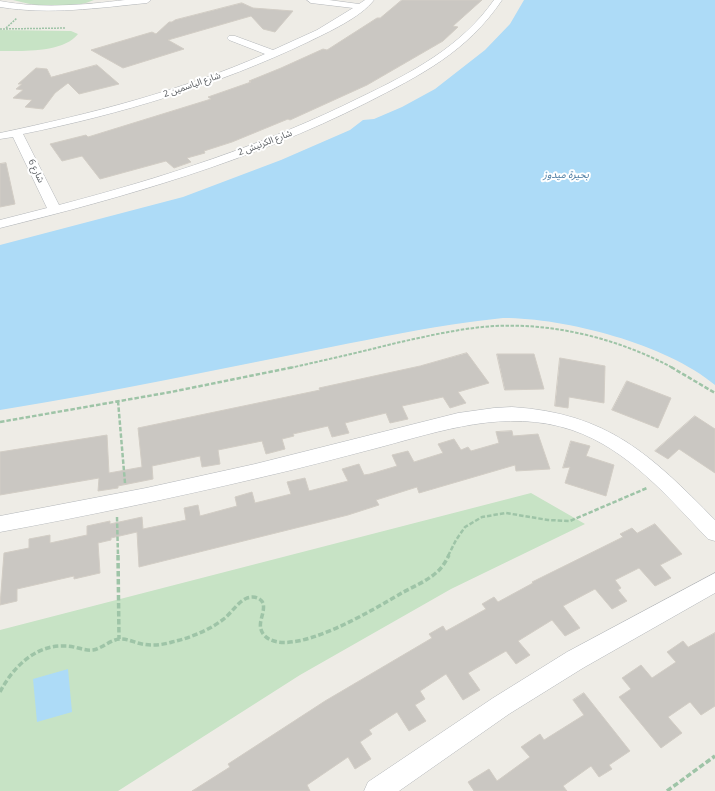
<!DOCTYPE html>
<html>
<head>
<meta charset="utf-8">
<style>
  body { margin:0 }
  canvas { display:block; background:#eeece6 }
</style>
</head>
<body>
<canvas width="715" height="791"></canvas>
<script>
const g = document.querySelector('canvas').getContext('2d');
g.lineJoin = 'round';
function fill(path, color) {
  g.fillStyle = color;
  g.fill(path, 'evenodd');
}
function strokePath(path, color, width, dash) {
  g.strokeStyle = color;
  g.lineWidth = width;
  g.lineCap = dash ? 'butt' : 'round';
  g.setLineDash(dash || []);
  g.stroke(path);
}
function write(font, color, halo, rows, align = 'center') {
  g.font = font + ' "Noto Sans","Noto Sans Arabic",sans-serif';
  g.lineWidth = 4;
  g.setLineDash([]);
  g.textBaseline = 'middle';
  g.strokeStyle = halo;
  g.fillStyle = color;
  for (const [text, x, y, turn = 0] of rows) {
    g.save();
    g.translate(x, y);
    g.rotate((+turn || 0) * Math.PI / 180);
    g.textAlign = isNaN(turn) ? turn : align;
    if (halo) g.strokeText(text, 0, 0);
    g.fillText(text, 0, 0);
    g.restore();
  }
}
fill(new Path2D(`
  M 13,0 L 94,0 C 71,10 37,7 13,0 Z
  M 0,30 L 71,31 L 78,34 C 63,53 22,51 0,51 Z
  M 531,493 L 585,524 L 451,589 L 300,675 L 118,791 L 0,791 L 0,630 Z`), '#c7e3c5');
fill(new Path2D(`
  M 524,0 L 715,0 L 715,385 C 666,344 566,318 503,318 C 492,319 480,321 470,322 C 423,328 377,338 331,347 C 221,369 111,392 0,410 L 0,245 L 183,197 L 281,160 L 350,130 L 363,120 L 374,119 L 402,107 L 435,89 L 485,50 L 510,24 Z
  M 68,669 L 72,712 L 37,722 L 33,679 Z`), '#addbf7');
const building = new Path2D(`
  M 402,0 L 482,0 L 453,26 L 458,27 L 443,41 L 367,85 L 290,120 L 288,119 L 232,142 L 204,151 L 205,153 L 187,158 L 191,162 L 174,168 L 166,161 L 100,179 L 82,156 L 62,161 L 50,144 L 86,135 L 88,137 L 211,99 L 208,97 L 251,82 L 249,81 L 281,68 L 323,49 L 327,50 L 377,18 L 380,18 Z
  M 242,3 L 253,8 L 293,11 L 275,32 L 263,29 L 251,16 L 168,40 L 184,49 L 123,68 L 91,50 L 152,32 L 156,34 L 169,22 L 172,22 L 175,20 Z
  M 97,65 L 119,84 L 79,94 L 68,83 L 55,93 L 43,109 L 25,107 L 32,100 L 13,98 L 23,90 L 16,89 L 22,84 L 18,84 L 36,68 L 47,69 L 51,77 Z
  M 6,163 L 15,204 L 0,207 L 0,164 Z
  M 467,353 L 489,383 L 458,392 L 466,403 L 450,408 L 443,397 L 402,406 L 408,419 L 390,423 L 386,413 L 345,423 L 349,433 L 332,437 L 328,426 L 293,434 L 294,436 L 282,439 L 285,449 L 266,454 L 262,441 L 218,450 L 220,464 L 202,467 L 200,456 L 152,466 L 153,479 L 118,486 L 118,488 L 98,491 L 99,478 L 0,495 L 0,452 L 107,435 L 109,473 L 142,467 L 138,428 L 320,390 L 319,388 L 420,366 Z
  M 497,354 L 534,354 L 544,389 L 505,390 Z
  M 560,358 L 605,366 L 604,403 L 569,397 L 568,408 L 555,406 Z
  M 627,381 L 671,398 L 658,428 L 612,410 Z
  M 695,416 L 715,429 L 715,473 L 679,449 L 668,459 L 655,451 Z
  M 512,431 L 513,436 L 538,434 L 550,469 L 516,471 L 515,465 L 419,493 L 417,487 L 376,500 L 379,505 L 348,515 L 139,567 L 137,532 L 111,538 L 111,540 L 98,543 L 100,573 L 74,579 L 74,576 L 17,589 L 17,601 L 0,605 L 4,553 L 29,548 L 29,539 L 50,535 L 50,543 L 87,535 L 87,526 L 110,521 L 110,524 L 142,517 L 143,529 L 186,520 L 184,508 L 198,505 L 200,516 L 237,506 L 235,497 L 252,492 L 255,503 L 291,494 L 287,482 L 305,478 L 309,491 L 348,481 L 342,469 L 359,464 L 364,475 L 370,474 L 397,466 L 392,455 L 408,451 L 414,462 L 443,453 L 438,444 L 454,439 L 461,450 L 468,447 L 471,451 L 499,443 L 496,432 Z
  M 571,441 L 590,446 L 586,456 L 614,465 L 606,496 L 565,483 L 570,467 L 563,468 Z
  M 655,524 L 682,554 L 660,565 L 671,578 L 655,586 L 639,568 L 615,580 L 621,588 L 618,590 L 627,601 L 612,609 L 595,589 L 563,606 L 580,628 L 565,636 L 552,620 L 518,641 L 530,655 L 516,664 L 506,651 L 468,673 L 480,690 L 463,700 L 446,674 L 420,691 L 425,699 L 415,705 L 426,721 L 409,731 L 397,712 L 369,730 L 372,734 L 360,742 L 371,759 L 355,769 L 348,757 L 307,785 L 310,791 L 192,791 L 230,767 L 228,764 L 325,701 L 432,638 L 429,634 L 443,626 L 446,631 L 486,609 L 482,604 L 494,597 L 498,602 L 533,583 L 532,582 L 623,537 L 620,534 L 632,528 L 637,533 Z
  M 715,633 L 715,706 L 701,715 L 690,702 L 668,717 L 682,733 L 661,748 L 619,697 L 631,689 L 622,678 L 641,665 L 652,678 L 676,662 L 667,652 L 683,641 L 688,647 Z
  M 584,693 L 630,751 L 609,765 L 612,769 L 599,777 L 591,766 L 563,786 L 567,791 L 474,791 L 468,782 L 489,769 L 497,781 L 530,757 L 521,747 L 540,734 L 544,740 L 584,715 L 573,700 Z`);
fill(building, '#cac7c2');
strokePath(building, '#d2cdc5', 1);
const street = new Path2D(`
  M 125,0 L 151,0 L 147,3 C 97,8 50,15 0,7 L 0,1 C 42,9 83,5 125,0 Z
  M 307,0 L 329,0 L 359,4 L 365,0 L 374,0 C 360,18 328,32 308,42 C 218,85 121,114 23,134 L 59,205 C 162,178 265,145 361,97 C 411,73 461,47 494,0 L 502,0 C 467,52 421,75 366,103 C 251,161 125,197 0,228 L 0,220 L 47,208 L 13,137 L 0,139 L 0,133 C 90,114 181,91 265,54 L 229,40 L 227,38 L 229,36 L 235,36 L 273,50 L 317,30 L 353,8 L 311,3 Z
  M 512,407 C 608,413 651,455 715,520 L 715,541 L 708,539 C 668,497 628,449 572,430 C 506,408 441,431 377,448 C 338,458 298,469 258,478 C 173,498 86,516 0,532 L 0,516 L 146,488 L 255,464 L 458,413 L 494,408 Z
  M 715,573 L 715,593 L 583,668 L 509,714 L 399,791 L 364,791 L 368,782 L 493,698 L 567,652 Z`);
strokePath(street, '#b3b6b9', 1);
strokePath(new Path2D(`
  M 6,28 L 17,18
  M 0,29 L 66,28`), '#9ec4a7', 1.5, [2, 1]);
strokePath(new Path2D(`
  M 290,368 C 325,360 361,352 396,343 C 428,336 461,328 495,326 C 556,323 619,339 673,368`), '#9ec4a7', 2, [3.5, 1.5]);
strokePath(new Path2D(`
  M 671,367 L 715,393
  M 118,401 L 125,483
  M 0,422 L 171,392 L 294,367
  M 117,517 L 118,556
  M 448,556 L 456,540 L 465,527 L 482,517 L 506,513 L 548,520 L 570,521 L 647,488`), '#9ec4a7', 2.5, [4.5, 2]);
strokePath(new Path2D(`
  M 118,555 L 119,639
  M 0,692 C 13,667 36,644 66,646 C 75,646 84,651 93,650 C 103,648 111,639 121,639 C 129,639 135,643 142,644 C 152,646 162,645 172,642 C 190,638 210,630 225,618 C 232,612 238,602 247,598 C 253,596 260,597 263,603 C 266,614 255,624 264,635 C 288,662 376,608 400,594 C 412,587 426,582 437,572 C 442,568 446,561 449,555
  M 667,791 L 715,756`), '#9ec4a7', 3.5, [5.5, 2.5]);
fill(street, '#fff');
write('9px', '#5d6165', '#fff', [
  ["شارع الياسمين 2",192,85,-19],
  ["شارع الكرنيش 2",265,143,-21],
  ["شارع 6",36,171,64]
]);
write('italic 10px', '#48789f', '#fff', [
  ["بحيرة ميدوز",566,175]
]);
</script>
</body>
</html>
